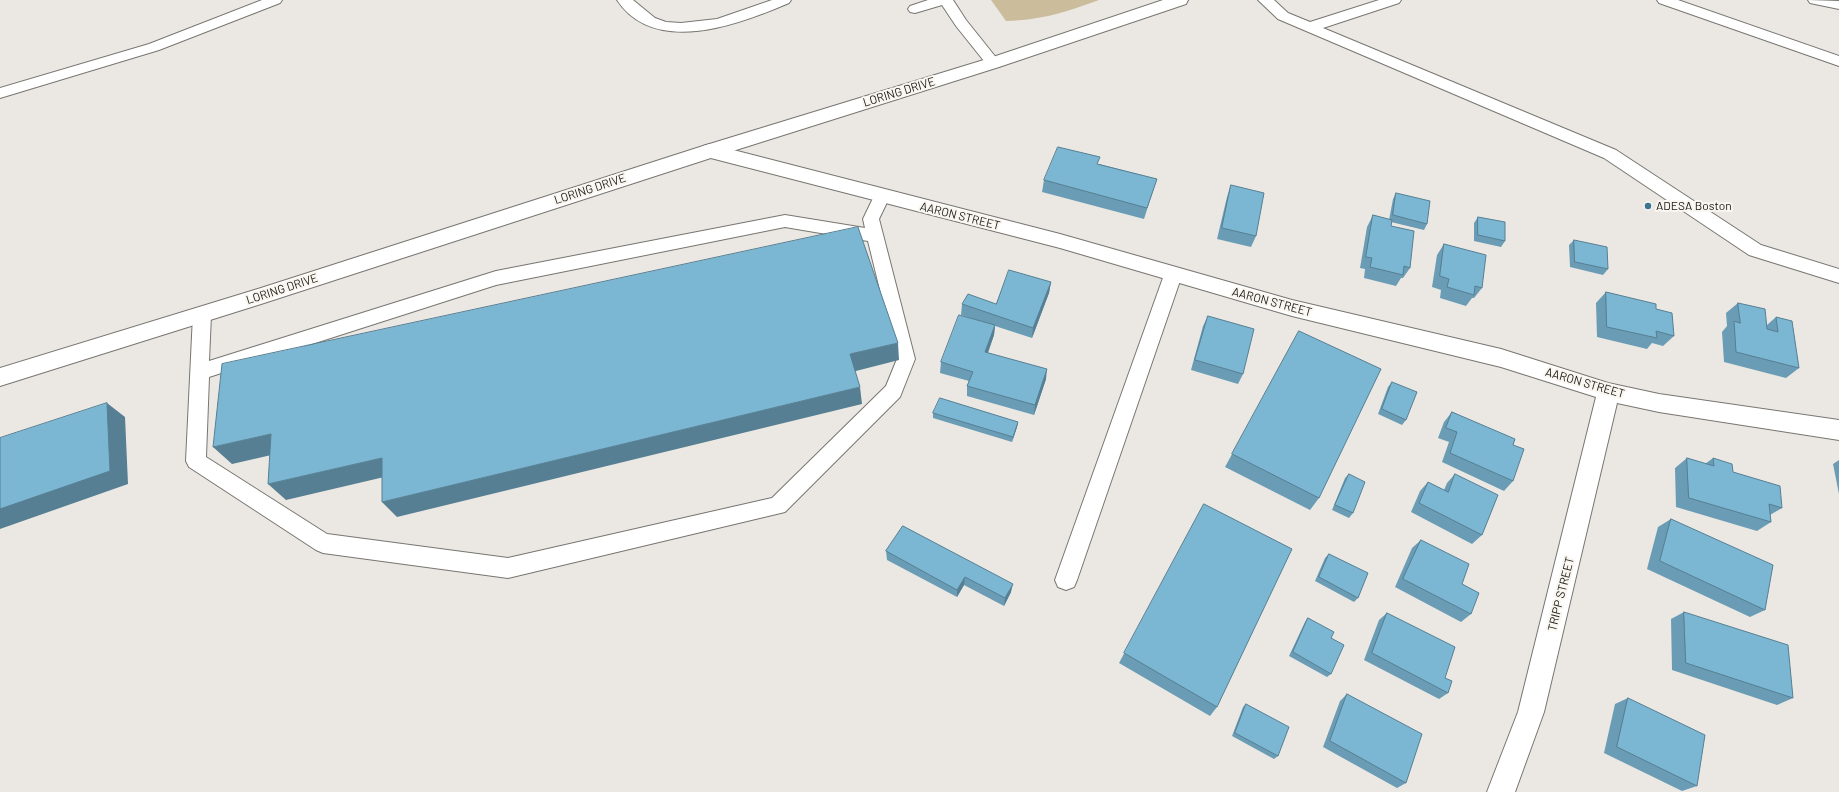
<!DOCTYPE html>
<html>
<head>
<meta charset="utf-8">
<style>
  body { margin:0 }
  canvas { display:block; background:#ebe8e3 }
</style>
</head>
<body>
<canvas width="1839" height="792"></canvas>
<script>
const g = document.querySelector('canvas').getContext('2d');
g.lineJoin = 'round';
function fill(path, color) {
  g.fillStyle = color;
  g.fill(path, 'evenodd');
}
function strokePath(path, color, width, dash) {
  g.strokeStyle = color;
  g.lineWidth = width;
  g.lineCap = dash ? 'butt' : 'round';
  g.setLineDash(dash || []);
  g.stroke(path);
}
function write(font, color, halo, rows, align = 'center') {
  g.font = font + ' Barlow,sans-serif';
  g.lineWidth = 4;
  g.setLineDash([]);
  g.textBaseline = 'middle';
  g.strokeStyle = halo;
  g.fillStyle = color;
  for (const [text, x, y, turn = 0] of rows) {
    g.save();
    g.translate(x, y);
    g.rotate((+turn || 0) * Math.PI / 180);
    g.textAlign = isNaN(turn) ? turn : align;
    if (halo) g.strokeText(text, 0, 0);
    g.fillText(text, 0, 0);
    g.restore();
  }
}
fill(new Path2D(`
  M 991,0 L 1099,0 C 1066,12 1042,20 1006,21 Z`), '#cbbc9c');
const service = new Path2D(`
  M 262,0 L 282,0 L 280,3 L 159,50 L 0,98 L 0,88 L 149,44 Z
  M 617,0 L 633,0 L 655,18 L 666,22 L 681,23 L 717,19 L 772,0 L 791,0 L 789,3 C 740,24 655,57 617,0 Z
  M 928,0 L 953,0 L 966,20 L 998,60 L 1000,63 L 998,66 L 993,68 L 988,66 L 956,26 L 942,5 L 915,13 L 910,12 L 908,9 L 910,6 Z
  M 1258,0 L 1274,0 L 1288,13 L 1310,22 L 1379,0 L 1401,0 L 1399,3 L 1323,28 L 1616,150 L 1761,245 L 1839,269 L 1839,283 L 1749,255 L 1604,158 L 1278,19 Z
  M 1657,0 L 1678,0 L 1839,56 L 1839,66 L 1659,3 Z
  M 1808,0 L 1839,1 L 1839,9 L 1810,3 Z
  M 882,190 L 888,192 L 890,196 L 879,219 L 915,359 L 900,397 L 785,512 L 508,578 L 323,553 L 316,550 L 189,467 L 186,461 L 193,315 L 196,310 L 202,308 L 208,310 L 211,315 L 209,361 L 496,271 L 785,215 L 865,228 L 863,219 L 876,192 ZM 785,227 L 868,241 L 897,359 L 886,386 L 772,498 L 508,558 L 327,534 L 206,457 L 209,377 L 496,285 Z
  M 1173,268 L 1179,270 L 1182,275 L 1077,580 L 1074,587 L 1066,590 L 1058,587 L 1055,580 L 1164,275 L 1167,270 Z`);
const minor = new Path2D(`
  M 710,144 L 1060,234 L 1292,300 L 1501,349 L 1608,383 L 1659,394 L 1839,420 L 1839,440 L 1659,412 L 1617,403 L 1544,712 L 1515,792 L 1487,792 L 1518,712 L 1596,397 L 1501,367 L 1292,316 L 1060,248 L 703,156 L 701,151 L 703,146 Z`);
const tertiary = new Path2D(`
  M 1163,0 L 1188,0 L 1186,4 L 999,67 L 717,156 L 261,304 L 0,386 L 0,368 L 261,288 L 703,146 L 987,59 Z`);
strokePath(service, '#787671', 2);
strokePath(minor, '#787671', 2);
strokePath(tertiary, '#787671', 2);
fill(service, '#fff');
fill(minor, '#fff');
fill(tertiary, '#fff');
fill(new Path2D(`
  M 1099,164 L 1157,179 L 1153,191 L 1144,219 L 1042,192 L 1044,180 Z
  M 1231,185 L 1256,236 L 1251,247 L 1217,239 L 1227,197 Z
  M 1396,193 L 1427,224 L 1424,230 L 1391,222 L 1391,226 L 1410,268 L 1403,278 L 1401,278 L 1396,286 L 1364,278 L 1365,269 L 1360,268 L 1367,227 L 1373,215 L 1389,220 L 1393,199 Z
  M 1478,217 L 1505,241 L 1501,247 L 1474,241 L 1474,223 Z
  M 1574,240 L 1608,269 L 1603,275 L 1570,267 L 1569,245 Z
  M 1444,244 L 1482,288 L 1474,298 L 1472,298 L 1466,306 L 1440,298 L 1441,290 L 1432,287 L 1437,255 Z
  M 1051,282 L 1049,293 L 1032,338 L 995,326 L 994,335 L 988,353 L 1046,379 L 1034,415 L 967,396 L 967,386 L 969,381 L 940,373 L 941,362 L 976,320 L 961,315 L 962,304 L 996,304 Z
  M 1606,292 L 1656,309 L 1674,336 L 1663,346 L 1652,343 L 1647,349 L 1597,337 L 1596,303 Z
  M 1738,303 L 1767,325 L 1776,317 L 1799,368 L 1786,378 L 1724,362 L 1722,332 L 1727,326 L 1726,313 Z
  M 1208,316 L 1243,374 L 1238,384 L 1191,370 L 1203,326 Z
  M 1299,331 L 1319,498 L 1310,510 L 1225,467 Z
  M 1392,382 L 1406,420 L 1402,425 L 1378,414 L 1388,387 Z
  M 1452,412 L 1513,445 L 1513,481 L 1504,491 L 1442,462 L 1449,442 L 1438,438 L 1444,422 Z
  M 933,413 L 1018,422 L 1017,427 L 1012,442 L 933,418 Z
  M 1687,458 L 1705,464 L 1713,458 L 1782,508 L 1770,515 L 1771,522 L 1757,531 L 1676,507 L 1675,468 Z
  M 1839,460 L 1839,494 L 1833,464 Z
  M 1349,474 L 1353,513 L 1349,518 L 1332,510 L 1345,478 Z
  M 1455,474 L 1482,535 L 1472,544 L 1411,512 L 1420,491 L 1428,482 L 1444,490 L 1447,483 Z
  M 1204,504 L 1217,707 L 1210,716 L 1119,663 Z
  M 1671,519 L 1765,610 L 1750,617 L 1647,569 L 1658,527 Z
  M 903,526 L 1011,592 L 1004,606 L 964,585 L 957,597 L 887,560 L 886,551 Z
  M 1421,540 L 1462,584 L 1471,614 L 1461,622 L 1395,587 L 1412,548 Z
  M 1329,554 L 1358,598 L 1354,602 L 1315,581 L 1325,558 Z
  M 1684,612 L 1793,698 L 1777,705 L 1672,670 L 1671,619 Z
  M 1387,613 L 1445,678 L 1448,693 L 1439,699 L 1364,660 L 1379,620 Z
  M 1308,618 L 1331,638 L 1331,674 L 1327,677 L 1289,656 L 1305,622 Z
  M 1347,694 L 1406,783 L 1397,788 L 1323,747 L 1340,701 Z
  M 1628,698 L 1697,786 L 1682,791 L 1604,753 L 1615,704 Z
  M 1246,704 L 1278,756 L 1274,759 L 1232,736 L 1243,707 Z`), '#6a9db5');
fill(new Path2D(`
  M 1051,282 L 1049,293 L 1032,338 L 1033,328 Z
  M 995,325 L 994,335 L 984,363 L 985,352 Z
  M 898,343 L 899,360 L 852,372 L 850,354 Z
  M 1047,369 L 1046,379 L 1034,415 L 1035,405 Z
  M 860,387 L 862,404 L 397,517 L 382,502 Z
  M 107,403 L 125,417 L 128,484 L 0,529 L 0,509 Z
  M 1018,422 L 1017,427 L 1012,442 L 1013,437 Z
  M 271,434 L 289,451 L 232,464 L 213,447 Z
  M 382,458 L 397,474 L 286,500 L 268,484 Z
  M 965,577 L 964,585 L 957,597 L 957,590 Z
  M 1013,584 L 1011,592 L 1004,606 L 1005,598 Z`), '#567f93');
const building = new Path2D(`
  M 1058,147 L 1100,157 L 1097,164 L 1157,179 L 1147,208 L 1044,180 Z
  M 1231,185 L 1264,193 L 1256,236 L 1222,228 Z
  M 1396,193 L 1430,201 L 1427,224 L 1393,215 Z
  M 1373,215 L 1392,220 L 1391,226 L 1414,231 L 1410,268 L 1404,266 L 1403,275 L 1370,267 L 1372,258 L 1366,257 Z
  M 1478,217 L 1505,222 L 1505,241 L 1478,235 Z
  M 858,227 L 898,343 L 850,354 L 860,387 L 382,502 L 382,458 L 268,484 L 271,434 L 213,447 L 222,364 Z
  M 1574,240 L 1607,247 L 1608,269 L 1575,262 Z
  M 1444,244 L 1486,255 L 1482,288 L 1475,286 L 1474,295 L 1447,287 L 1449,279 L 1440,276 Z
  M 1009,270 L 1051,282 L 1033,328 L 962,304 L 968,294 L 996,304 Z
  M 1606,292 L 1656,304 L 1656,309 L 1672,313 L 1674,336 L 1656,331 L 1657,338 L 1607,327 Z
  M 1738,303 L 1765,309 L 1767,329 L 1778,332 L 1776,317 L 1792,321 L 1799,368 L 1736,352 L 1734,321 L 1740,323 Z
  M 959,315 L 995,325 L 985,352 L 1047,369 L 1035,405 L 967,386 L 973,372 L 941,362 Z
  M 1208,316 L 1254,329 L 1243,374 L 1195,360 Z
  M 1299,331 L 1381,369 L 1319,498 L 1232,454 Z
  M 1392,382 L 1417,392 L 1406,420 L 1382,409 Z
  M 940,398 L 1018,422 L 1013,437 L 933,413 Z
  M 107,403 L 110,471 L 0,509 L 0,438 Z
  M 1452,412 L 1515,439 L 1513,445 L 1524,449 L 1513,481 L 1450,453 L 1457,432 L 1446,428 Z
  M 1687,458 L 1714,466 L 1713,458 L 1732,464 L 1733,472 L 1780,486 L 1782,508 L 1769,504 L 1771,522 L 1689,498 Z
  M 1349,474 L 1365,482 L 1353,513 L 1335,505 Z
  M 1455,474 L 1498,495 L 1482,535 L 1419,503 L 1428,482 L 1448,492 Z
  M 1204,504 L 1292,549 L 1217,707 L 1124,653 Z
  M 1671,519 L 1773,565 L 1765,610 L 1660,561 Z
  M 903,526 L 1013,584 L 1005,598 L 965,577 L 957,590 L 886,551 Z
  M 1421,540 L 1469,564 L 1462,584 L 1479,593 L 1471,614 L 1403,579 Z
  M 1329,554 L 1368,573 L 1358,598 L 1319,577 Z
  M 1684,612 L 1788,645 L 1793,698 L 1686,663 Z
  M 1387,613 L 1455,647 L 1445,678 L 1452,681 L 1448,693 L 1372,653 Z
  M 1308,618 L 1334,632 L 1331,638 L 1344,645 L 1331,674 L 1293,652 Z
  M 1347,694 L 1422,734 L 1406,783 L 1330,741 Z
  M 1628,698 L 1705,735 L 1697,786 L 1617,747 Z
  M 1246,704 L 1289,727 L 1278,756 L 1235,733 Z`);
fill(building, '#7bb6d2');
strokePath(building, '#567f93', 1);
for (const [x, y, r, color] of [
  [1648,206,4,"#3b758e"]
]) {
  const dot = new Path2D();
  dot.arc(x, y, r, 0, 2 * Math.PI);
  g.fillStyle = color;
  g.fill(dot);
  strokePath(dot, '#f9f6f0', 1.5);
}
write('12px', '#22211e', '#f9f6f0', [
  ["LORING DRIVE",899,92,-17],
  ["LORING DRIVE",590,189,-18],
  ["AARON STREET",960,216,14],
  ["LORING DRIVE",282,289,-18],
  ["AARON STREET",1272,302,15],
  ["AARON STREET",1585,383,16],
  ["TRIPP STREET",1561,594,-76]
]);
write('12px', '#22211e', '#f9f6f0', [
  ["ADESA Boston",1656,206]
], 'left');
</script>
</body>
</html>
